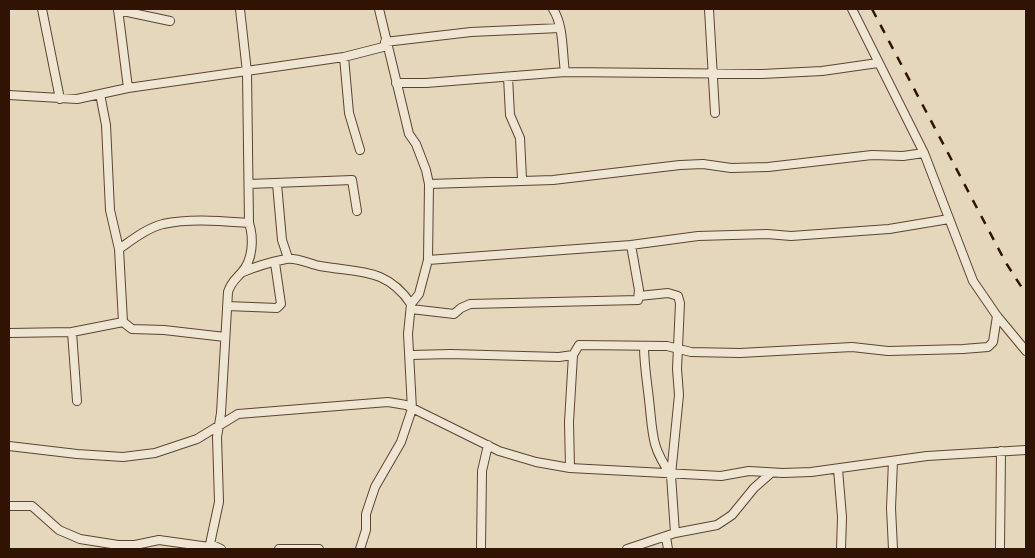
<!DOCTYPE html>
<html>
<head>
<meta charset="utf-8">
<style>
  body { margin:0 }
  #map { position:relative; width:1035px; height:558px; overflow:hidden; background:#e5d7bb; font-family:"IM FELL Double Pica",serif }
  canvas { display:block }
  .frame { position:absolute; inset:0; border:10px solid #311303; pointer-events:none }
</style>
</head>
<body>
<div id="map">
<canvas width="1035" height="558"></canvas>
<div class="frame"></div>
</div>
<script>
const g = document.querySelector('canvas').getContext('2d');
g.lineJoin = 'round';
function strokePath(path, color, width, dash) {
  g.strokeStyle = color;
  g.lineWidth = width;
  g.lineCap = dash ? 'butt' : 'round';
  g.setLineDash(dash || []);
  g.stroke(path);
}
const street = new Path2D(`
  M 42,9 L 60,99
  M 118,9 L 128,88
  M 553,9 C 564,26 562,52 565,72
  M 709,9 L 715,113
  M 852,9 L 924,153 L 973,281 L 997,316 L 1026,351
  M 118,10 L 170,21
  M 385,42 L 471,32 L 560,28
  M 344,57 L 349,113 L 360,150
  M 508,77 L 510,115 L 520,138 L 522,179
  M 396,83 L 426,83 L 565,72 L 762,74 L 822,71 L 878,63
  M 100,94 L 106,125 L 110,210 L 119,249
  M 9,95 L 77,99 L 128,88 L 344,57 L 387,46
  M 249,184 L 352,180 L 357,211
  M 277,184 L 282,240 L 288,258
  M 429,184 L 553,180 L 680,165 L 703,164 L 731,168 L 768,167 L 872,155 L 903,156 L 924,153
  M 428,260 L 631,245 L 698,236 L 767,234 L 791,236 L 889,229 L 949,219
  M 243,272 C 257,266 271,262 286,259 C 296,257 310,264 320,266 C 358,273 386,267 411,304
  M 639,296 L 668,293 L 678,296 L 680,303 L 677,369 L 679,395 L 671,475 L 675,533
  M 227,306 L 277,308 L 281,304 L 275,263
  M 411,309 L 454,314 L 461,308 L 470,304 L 638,300 L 639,290 L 631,245
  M 72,332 L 123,322
  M 9,333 L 72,332 L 77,401
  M 225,337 L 164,330 L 132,329 L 123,322 L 119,249 C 132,240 147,228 163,224 C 190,218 221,221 249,223
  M 644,346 C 644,367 648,387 650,409 C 653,439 653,449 671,475
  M 411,355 L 451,354 L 559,357 L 573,355 L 579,345 L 667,346 L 691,352 L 740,353 L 852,347 L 888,351 L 963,349 L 988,347 L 993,342 L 997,316
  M 9,446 L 77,454 L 123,457 L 155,453 L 197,439 L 238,414 L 388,402 L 406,405 L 499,451 L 536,462 L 570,468 L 721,476 L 749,471 L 783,473 L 811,472 L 927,456 L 1026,450
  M 570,468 L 569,422 L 573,355
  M 838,469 L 842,517 L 841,549
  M 9,506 L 32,506 L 59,530 L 80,539 L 118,545 L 135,545 L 159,540 L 209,547
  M 666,537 L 668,549
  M 221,549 L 210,544 L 219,502 L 217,437 L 221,413 L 228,292 C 231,282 235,280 241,273 C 253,261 254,238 249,223 L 247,72 L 240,9
  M 279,549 L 319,549
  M 360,549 L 366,530 L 366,514 L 375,487 L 401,442 L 412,409 L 408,334 L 411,304 L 419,294 L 428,260 L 429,184 L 426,170 L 416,144 L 409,134 L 379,9
  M 481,549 L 482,471 L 488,445
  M 627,549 L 675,533 L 717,525 L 732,515 L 754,488 L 771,473
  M 893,549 L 891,508 L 893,461
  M 1000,549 L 1001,451`);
strokePath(street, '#5e4431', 10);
strokePath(street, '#eee5d3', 8);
strokePath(new Path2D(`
  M 872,9 L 1006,263 L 1026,294`), '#311303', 2.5, [9, 9]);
</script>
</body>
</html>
